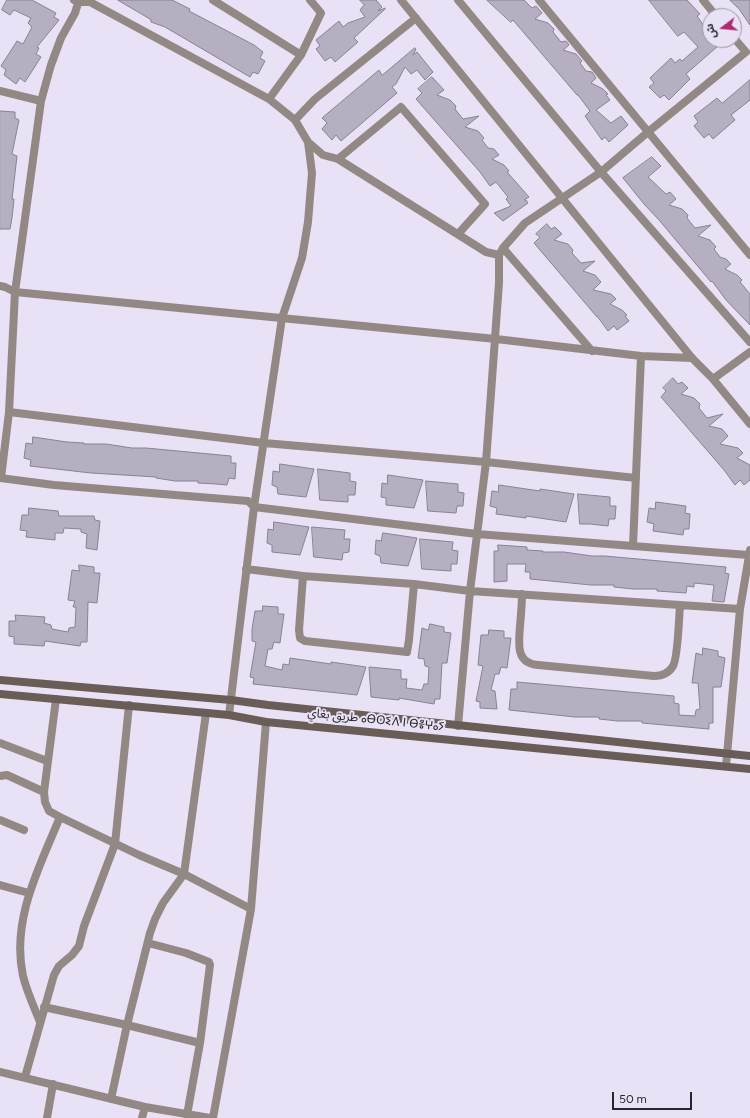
<!DOCTYPE html>
<html>
<head>
<meta charset="utf-8">
<style>
  body { margin:0 }
  #map { position:relative; width:750px; height:1118px; overflow:hidden; background:#e9e1f5; font-family:Figtree,"Noto Sans Arabic",sans-serif }
  canvas { display:block }
  .north { position:absolute; left:702px; top:8px; width:40px; height:40px; box-sizing:border-box; background:#e9e1f5; border:1px solid #9c96a5; border-radius:50%; rotate:254deg; font-size:11px; font-weight:700; line-height:16px; text-align:center; color:#28262d }
  .north::after { content:''; display:block; margin:auto; width:14px; height:18px; background:#ae2971; clip-path:polygon(50% 0,100% 100%,50% 72%,0 100%) }
  .scale { position:absolute; left:612px; top:1092px; width:80px; height:18px; box-sizing:border-box; border:2px solid #28262d; border-top:0; padding-left:5px; font-size:12px; line-height:14px; white-space:nowrap; color:#28262d; -webkit-text-stroke:3px #e9e1f5; paint-order:stroke }
</style>
</head>
<body>
<div id="map">
<canvas width="750" height="1118"></canvas>
<div class="north">ش</div>
<div class="scale">50 m</div>
</div>
<script>
const g = document.querySelector('canvas').getContext('2d');
g.lineJoin = 'round';
function fill(path, color) {
  g.fillStyle = color;
  g.fill(path, 'evenodd');
}
function strokePath(path, color, width, dash) {
  g.strokeStyle = color;
  g.lineWidth = width;
  g.lineCap = dash ? 'butt' : 'round';
  g.setLineDash(dash || []);
  g.stroke(path);
}
function write(font, color, halo, rows, align = 'center') {
  g.font = font + ' Figtree,"Noto Sans Arabic","Noto Sans Tifinagh",sans-serif';
  g.lineWidth = 4;
  g.setLineDash([]);
  g.textBaseline = 'middle';
  g.strokeStyle = halo;
  g.fillStyle = color;
  for (const [text, x, y, turn = 0] of rows) {
    g.save();
    g.translate(x, y);
    g.rotate((+turn || 0) * Math.PI / 180);
    g.textAlign = isNaN(turn) ? turn : align;
    if (halo) g.strokeText(text, 0, 0);
    g.fillText(text, 0, 0);
    g.restore();
  }
}
const building = new Path2D(`
  M 7,0 L 32,0 L 56,13 L 54,17 L 59,20 L 37,47 L 39,48 L 36,54 L 41,57 L 25,82 L 20,78 L 16,84 L 4,75 L 6,70 L 1,66 L 17,41 L 23,44 L 32,27 L 28,23 L 31,18 L 14,10 L 10,15 L 2,10 Z
  M 118,0 L 172,0 L 190,9 L 189,11 L 254,45 L 263,52 L 260,58 L 265,61 L 258,74 L 253,72 L 250,77 L 165,27 L 151,22 L 151,20 Z
  M 360,0 L 376,0 L 382,7 L 378,11 L 385,8 L 385,9 L 354,38 L 358,42 L 335,62 L 331,57 L 325,61 L 316,49 L 320,46 L 316,40 L 339,21 L 343,27 L 348,23 L 365,17 L 360,10 L 364,5 Z
  M 487,0 L 524,0 L 532,8 L 536,6 L 542,13 L 535,19 L 548,23 L 554,29 L 553,32 L 561,42 L 566,41 L 569,45 L 563,50 L 576,54 L 582,61 L 580,63 L 586,71 L 592,72 L 596,78 L 591,83 L 603,89 L 608,94 L 606,95 L 610,100 L 596,110 L 611,123 L 621,116 L 628,125 L 609,142 L 605,137 L 602,140 L 585,116 L 590,111 L 578,95 L 577,95 L 513,20 L 511,22 Z
  M 649,0 L 687,0 L 700,14 L 697,16 L 710,35 L 710,40 L 713,40 L 718,46 L 686,74 L 690,79 L 669,100 L 664,95 L 660,98 L 649,87 L 654,83 L 650,78 L 671,58 L 675,63 L 680,59 L 682,61 L 698,47 L 684,32 L 678,36 Z
  M 730,0 L 750,0 L 750,25 L 739,9 Z
  M 415,48 L 416,49 L 413,55 L 417,52 L 433,72 L 425,80 L 417,70 L 411,74 L 405,67 L 396,84 L 392,87 L 397,93 L 341,141 L 336,135 L 332,140 L 322,129 L 327,123 L 322,118 L 379,70 L 382,75 Z
  M 432,77 L 444,90 L 437,95 L 450,100 L 456,106 L 455,109 L 463,119 L 479,116 L 465,127 L 478,131 L 484,138 L 482,140 L 488,148 L 494,149 L 499,155 L 492,159 L 504,165 L 509,171 L 507,172 L 529,197 L 524,200 L 526,200 L 528,203 L 503,221 L 494,213 L 511,206 L 506,199 L 508,197 L 496,182 L 490,186 L 480,172 L 416,99 L 422,93 L 418,89 Z
  M 750,80 L 750,100 L 731,115 L 735,120 L 713,139 L 709,134 L 704,138 L 694,126 L 698,122 L 694,116 L 717,98 L 722,103 Z
  M 0,111 L 15,112 L 15,118 L 19,120 L 12,154 L 17,156 L 12,199 L 14,199 L 12,218 L 10,229 L 0,229 Z
  M 652,157 L 661,166 L 648,177 L 666,194 L 670,192 L 676,199 L 669,205 L 682,209 L 688,215 L 687,218 L 695,228 L 711,225 L 698,236 L 710,240 L 716,247 L 714,249 L 720,257 L 726,259 L 731,264 L 725,269 L 737,275 L 742,280 L 740,282 L 750,294 L 750,325 L 726,300 L 712,281 L 711,282 L 659,220 L 644,204 L 623,178 Z
  M 547,224 L 551,229 L 555,227 L 562,234 L 554,240 L 568,244 L 573,250 L 572,253 L 581,263 L 595,261 L 583,271 L 595,275 L 601,282 L 593,290 L 611,294 L 616,299 L 610,304 L 622,310 L 627,315 L 625,316 L 629,321 L 617,330 L 614,326 L 608,331 L 597,316 L 597,317 L 534,243 L 540,237 L 536,234 Z
  M 673,378 L 678,384 L 682,382 L 688,388 L 681,394 L 694,398 L 700,404 L 699,408 L 707,418 L 723,414 L 709,426 L 722,429 L 728,436 L 720,444 L 738,448 L 743,453 L 737,458 L 750,465 L 750,480 L 744,485 L 740,480 L 735,485 L 724,470 L 661,397 L 666,391 L 663,388 Z
  M 33,437 L 67,442 L 84,443 L 84,444 L 106,444 L 132,448 L 146,448 L 231,456 L 231,463 L 236,463 L 235,479 L 229,478 L 227,485 L 216,484 L 198,483 L 198,481 L 175,481 L 156,478 L 156,477 L 91,473 L 30,466 L 31,460 L 24,458 L 26,443 L 32,444 Z
  M 280,464 L 314,469 L 306,497 L 278,494 L 277,487 L 272,485 L 273,471 L 279,472 Z
  M 318,469 L 350,473 L 350,481 L 356,482 L 355,495 L 348,495 L 348,502 L 320,500 Z
  M 388,475 L 423,480 L 414,508 L 386,505 L 386,498 L 381,497 L 382,483 L 387,484 Z
  M 426,481 L 458,484 L 458,492 L 464,493 L 463,506 L 457,506 L 456,513 L 428,511 Z
  M 499,485 L 540,491 L 540,489 L 574,494 L 566,522 L 526,516 L 526,518 L 496,514 L 497,508 L 490,506 L 492,491 L 498,492 Z
  M 578,494 L 610,497 L 610,506 L 616,506 L 615,519 L 609,519 L 608,526 L 590,524 L 580,524 Z
  M 656,502 L 686,506 L 685,513 L 690,514 L 689,529 L 684,529 L 683,535 L 653,531 L 654,524 L 647,522 L 649,508 L 655,509 Z
  M 29,508 L 58,511 L 59,516 L 94,516 L 95,520 L 100,521 L 97,550 L 86,548 L 87,534 L 81,532 L 81,529 L 64,528 L 63,533 L 55,533 L 55,540 L 26,537 L 27,531 L 20,530 L 22,515 L 28,515 Z
  M 274,522 L 309,527 L 300,555 L 272,552 L 272,545 L 267,543 L 268,529 L 273,530 Z
  M 312,527 L 345,530 L 344,539 L 350,539 L 349,552 L 343,553 L 342,560 L 314,557 Z
  M 383,533 L 417,538 L 408,566 L 381,563 L 380,556 L 375,554 L 376,540 L 381,541 Z
  M 420,539 L 453,542 L 452,550 L 458,551 L 457,564 L 451,564 L 451,571 L 422,569 Z
  M 498,545 L 527,547 L 527,550 L 543,551 L 543,552 L 564,552 L 592,556 L 605,556 L 726,567 L 725,573 L 729,574 L 724,602 L 712,601 L 714,585 L 694,583 L 694,587 L 687,586 L 686,593 L 657,591 L 657,589 L 633,589 L 614,587 L 614,585 L 591,585 L 530,579 L 530,572 L 525,572 L 526,564 L 507,564 L 507,581 L 494,582 L 494,551 L 498,551 Z
  M 79,565 L 94,567 L 94,573 L 100,573 L 97,603 L 88,602 L 87,642 L 81,642 L 80,646 L 45,641 L 44,646 L 14,644 L 14,637 L 9,636 L 9,621 L 16,621 L 15,615 L 45,617 L 44,623 L 51,625 L 52,629 L 68,632 L 69,628 L 75,627 L 76,607 L 73,607 L 75,601 L 68,600 L 72,570 L 79,571 Z
  M 263,606 L 278,607 L 278,614 L 284,614 L 280,643 L 274,642 L 272,649 L 268,649 L 265,666 L 282,670 L 283,664 L 289,665 L 290,658 L 331,664 L 331,662 L 366,667 L 357,695 L 253,684 L 254,678 L 250,677 L 256,642 L 252,641 L 252,629 L 255,611 L 262,611 Z
  M 430,624 L 444,627 L 444,632 L 451,633 L 447,663 L 442,663 L 440,699 L 435,699 L 434,704 L 399,698 L 399,700 L 371,697 L 369,667 L 401,670 L 401,679 L 407,679 L 406,688 L 422,690 L 424,684 L 428,684 L 429,667 L 425,666 L 424,659 L 418,658 L 422,628 L 428,630 Z
  M 489,630 L 504,631 L 504,638 L 511,638 L 507,668 L 501,667 L 499,674 L 495,674 L 491,690 L 495,691 L 497,709 L 480,708 L 480,702 L 476,701 L 483,666 L 478,665 L 481,635 L 488,635 Z
  M 703,648 L 718,651 L 718,656 L 725,658 L 721,687 L 713,687 L 713,723 L 709,723 L 709,729 L 642,723 L 642,721 L 618,721 L 599,719 L 599,717 L 575,717 L 509,710 L 511,689 L 517,689 L 517,682 L 674,696 L 674,703 L 679,704 L 679,715 L 695,716 L 696,710 L 700,709 L 698,683 L 692,683 L 696,653 L 702,655 Z`);
fill(building, '#b5afc1');
strokePath(building, '#888294', 1);
strokePath(new Path2D(`
  M 74,0 L 78,2 L 90,2 L 269,99 L 295,120 L 308,142 L 323,155 L 338,159 L 486,252 L 499,255
  M 213,0 L 301,55
  M 401,0 L 692,358 L 713,379 L 750,424
  M 458,0 L 601,172 L 750,342
  M 539,0 L 750,255
  M 703,0 L 716,16
  M 0,91 L 41,101
  M 269,99 L 301,55 L 321,13 L 310,0
  M 295,120 L 315,99 L 416,18
  M 338,159 L 401,107 L 485,204 L 459,233
  M 503,248 L 592,351
  M 0,286 L 5,287 L 15,292 L 496,339 L 641,356 L 692,358
  M 641,356 L 633,546 L 748,555
  M 713,379 L 750,352
  M 9,412 L 264,443 L 486,462 L 636,478
  M 0,478 L 54,485 L 248,501 L 254,507 L 477,534 L 633,546
  M 1,478 L 9,412 L 15,292 L 41,101 L 51,65 L 61,38 L 75,13 L 79,0
  M 246,569 L 303,576 L 414,584 L 470,591 L 740,609
  M 303,576 L 299,630 L 300,638 L 305,641 L 407,652 L 409,640 L 414,584
  M 522,594 C 522,604 521,615 520,626 C 519,643 515,663 538,665 L 654,676 C 662,676 669,673 673,666 C 678,658 679,617 680,605
  M 56,699 L 44,792 L 45,802 L 49,811 L 60,817 L 139,855 L 184,874 L 251,909 L 266,722
  M 229,715 L 254,507 L 282,318 L 302,258 L 308,222 L 312,173 L 308,142
  M 458,726 L 470,591 L 486,462 L 499,283 L 499,255 L 503,248 L 525,223 L 601,172 L 648,132 L 746,52 L 734,38
  M 0,743 L 47,761
  M 726,766 L 740,609 L 750,550
  M 0,776 L 7,775 L 44,792
  M 0,820 L 24,830
  M 0,885 L 29,893
  M 148,943 L 186,953 L 209,962 L 210,965 L 200,1043 L 187,1115
  M 44,1007 L 127,1025 L 200,1043
  M 40,1022 C 34,1007 27,992 23,976 C 11,920 39,868 60,817
  M 0,1072 L 145,1107 L 210,1118
  M 25,1077 L 54,975 L 59,966 L 72,955 L 79,946 L 84,926 L 115,844 L 129,705
  M 111,1099 L 127,1025 L 150,933 L 155,919 L 163,903 L 184,874 L 206,713
  M 47,1118 L 53,1084
  M 142,1118 L 145,1107
  M 213,1118 L 251,909`), '#928985', 8);
strokePath(new Path2D(`
  M 0,680 L 231,700 L 268,705 L 750,756
  M 0,694 L 229,715 L 266,722 L 750,769`), '#6a5d58', 8);
write('12px', '#28262d', '#e9e1f5', [
  ["طريق بغاي ⴰⴱⵔⵉⴷ ⵏ ⴱⴻⵖⴰⵢ",376,720,6]
]);
</script>
</body>
</html>
